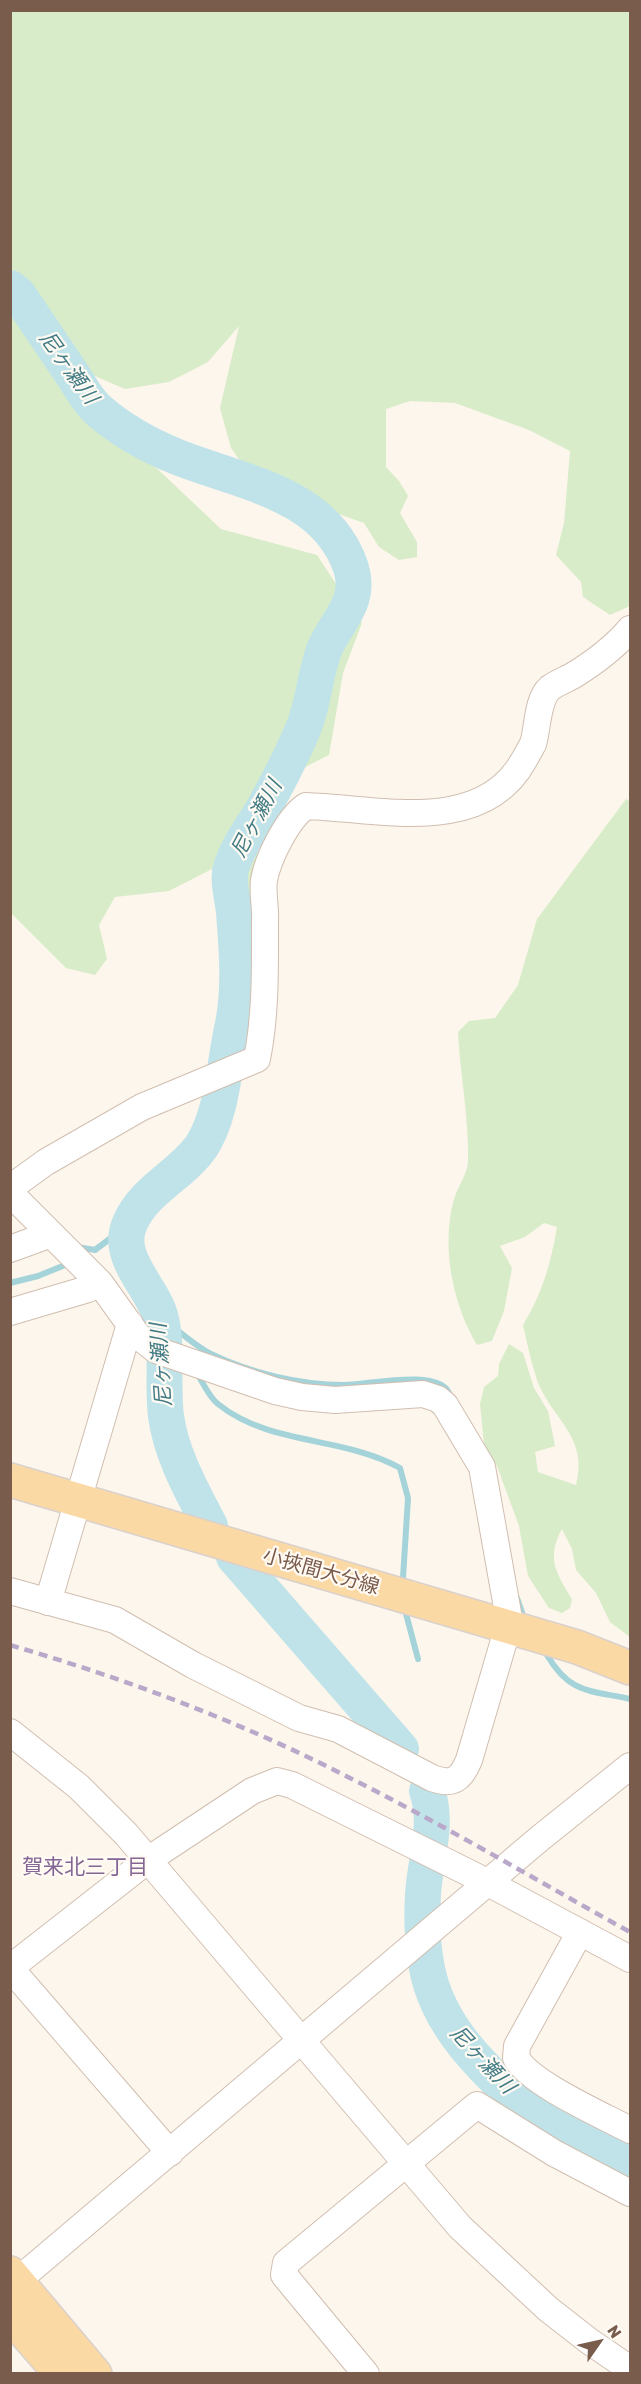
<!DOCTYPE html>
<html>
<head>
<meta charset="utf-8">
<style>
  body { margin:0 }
  #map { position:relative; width:641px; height:2384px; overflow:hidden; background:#fdf6ec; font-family:Rubik,sans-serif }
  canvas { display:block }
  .frame { position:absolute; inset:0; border:12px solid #7a5c4d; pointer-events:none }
  .north { position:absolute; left:569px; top:2312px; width:60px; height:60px; -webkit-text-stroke:4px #fffaf3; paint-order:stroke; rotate:56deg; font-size:16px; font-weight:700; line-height:24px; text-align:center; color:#7a5c4d }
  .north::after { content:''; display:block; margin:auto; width:21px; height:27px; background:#7a5c4d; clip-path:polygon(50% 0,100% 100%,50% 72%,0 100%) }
</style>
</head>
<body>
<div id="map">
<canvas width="641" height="2384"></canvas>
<div class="frame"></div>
<div class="north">N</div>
</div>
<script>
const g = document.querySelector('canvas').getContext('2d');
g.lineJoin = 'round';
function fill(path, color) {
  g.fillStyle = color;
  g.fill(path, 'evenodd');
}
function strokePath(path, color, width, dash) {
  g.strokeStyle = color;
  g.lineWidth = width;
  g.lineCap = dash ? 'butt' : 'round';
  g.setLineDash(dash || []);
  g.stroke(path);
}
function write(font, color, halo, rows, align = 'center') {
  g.font = font + ' Rubik,"Noto Sans JP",sans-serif';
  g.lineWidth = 4.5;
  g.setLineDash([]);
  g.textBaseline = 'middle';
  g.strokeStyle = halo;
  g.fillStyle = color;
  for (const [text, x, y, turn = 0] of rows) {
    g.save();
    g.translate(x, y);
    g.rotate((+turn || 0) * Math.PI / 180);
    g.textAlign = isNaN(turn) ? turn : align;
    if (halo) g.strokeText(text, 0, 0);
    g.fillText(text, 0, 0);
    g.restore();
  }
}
fill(new Path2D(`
  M 10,11 L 630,11 L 630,606 L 610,615 L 583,597 L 581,582 L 556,555 L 564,523 L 570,451 L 529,430 L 455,403 L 410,401 L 386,409 L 386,467 L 399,481 L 408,496 L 400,513 L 417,542 L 417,557 L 399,560 L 379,547 L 364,523 L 304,502 L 251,476 L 231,448 L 220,408 L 239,326 L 208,362 L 169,382 L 125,389 L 83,371 L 100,401 L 147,459 L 221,529 L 317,555 L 362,623 L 343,673 L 329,755 L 261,789 L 256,900 L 247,919 L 233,906 L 212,869 L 169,891 L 115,897 L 99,925 L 107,959 L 95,975 L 66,968 L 11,913 Z
  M 626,799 L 630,801 L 630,1637 L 610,1622 L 596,1593 L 576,1570 L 572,1549 L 562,1529 C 546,1558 556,1573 572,1599 L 570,1608 L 562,1613 L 549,1608 L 528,1576 L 519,1526 L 497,1466 L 484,1444 L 480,1404 L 484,1387 L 498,1376 L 499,1364 L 509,1344 L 523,1353 L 534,1388 L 548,1411 L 555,1446 L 535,1452 L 538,1472 L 576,1485 C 589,1436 552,1420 537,1380 C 531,1362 527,1343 523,1325 C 542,1294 551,1263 557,1227 L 544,1223 L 525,1237 L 500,1246 L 512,1268 L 504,1311 L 492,1341 L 477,1345 C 452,1303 441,1246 454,1199 C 458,1186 468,1173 468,1160 C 469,1117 460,1075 458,1032 L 469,1021 L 495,1018 L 518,985 L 537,919 Z`), '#d8ecc9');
strokePath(new Path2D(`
  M 77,1247 L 95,1250 L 128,1225
  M 10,1283 L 38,1276 L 70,1263
  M 161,1317 L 182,1350
  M 166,1321 C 180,1332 195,1346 211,1354 C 250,1373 300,1385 344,1385 C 368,1385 438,1368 449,1393
  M 197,1373 C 203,1383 209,1397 218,1404 C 270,1446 343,1436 400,1468 L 408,1498 L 403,1578
  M 517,1598 L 524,1618
  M 405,1610 L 418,1659
  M 547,1655 C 570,1694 589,1690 630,1699`), '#a5d3da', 6);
strokePath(new Path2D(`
  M 10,288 L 18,294 C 36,321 54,347 72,374 C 80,386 88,401 98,410 C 121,430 148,445 175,456 C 238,482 326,492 351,568 C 362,603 336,621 324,650 C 314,678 313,710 300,736 C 289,761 276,786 263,809 C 252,828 237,847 231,868 C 227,881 233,899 234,913 C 237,948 240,990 233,1024 C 224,1063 223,1114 201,1147 C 181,1175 144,1190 130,1223 C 114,1258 154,1288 161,1319 C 168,1350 162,1385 166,1416 C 171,1455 193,1493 210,1526
  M 234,1557 L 401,1749
  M 427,1791 C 439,1824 425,1860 423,1894 C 419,1967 431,2012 482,2065 C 495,2079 509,2093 526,2104 C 559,2125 596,2142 630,2160`), '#bfe3e8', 36);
const minor = new Path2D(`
  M 10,1188 L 46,1162 L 142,1107 L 257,1059 C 266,1014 265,967 265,921 C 266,908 262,893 264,880 C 268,858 288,818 306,806 C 376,808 482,837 524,760 C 527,755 530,749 533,744 C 538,728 537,699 550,688 C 557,683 567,679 574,675 C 595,662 614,648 630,629
  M 10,1193 L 100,1283 L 138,1336 L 156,1350 L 275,1391 L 302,1397 L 335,1400 L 423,1394 L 438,1399 L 445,1405 L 482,1467 L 508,1613 L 508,1627 L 469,1760 C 461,1779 453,1786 432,1778 L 338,1729 L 299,1718 L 193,1665 L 115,1620 L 10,1591
  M 10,1249 L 51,1234
  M 10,1312 L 88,1289 L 100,1283
  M 48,1602 L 130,1324
  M 10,1732 L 79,1787 L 126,1834 L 460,2227 L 548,2309 L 589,2341 L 630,2369
  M 580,1932 L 517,2046 L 516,2058 C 531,2084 602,2115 630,2130
  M 10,1968 L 148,1860 L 252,1791 L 277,1781 L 292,1785 L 477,1877 L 630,1959
  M 10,1968 L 170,2153
  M 10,2287 L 539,1839 L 630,1766
  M 366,2374 L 284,2275 L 286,2263 L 477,2105 L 554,2153 L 630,2193`);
const major = new Path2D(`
  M 10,1480 L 577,1647 L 630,1668
  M 10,2273 L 95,2374
  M 10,2315 L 61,2374`);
strokePath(minor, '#d1beb0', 28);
strokePath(major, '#dad1cd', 36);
strokePath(minor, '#fff', 26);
strokePath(major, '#fbd9a5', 33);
strokePath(new Path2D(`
  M 10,1645 C 123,1678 236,1720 340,1773 C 439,1822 534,1879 630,1932`), '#b9a8c9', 4.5, [9, 6]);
write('20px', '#7a5c4d', '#fffaf3', [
  ["小挾間大分線",321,1572,16]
]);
write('italic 21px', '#437c86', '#fffaf3', [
  ["尼ヶ瀬川",68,368,54],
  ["尼ヶ瀬川",257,819,-62],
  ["尼ヶ瀬川",162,1365,-94],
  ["尼ヶ瀬川",482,2060,47]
]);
write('21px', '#846695', '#fffaf3', [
  ["賀来北三丁目",85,1868]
]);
</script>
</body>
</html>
